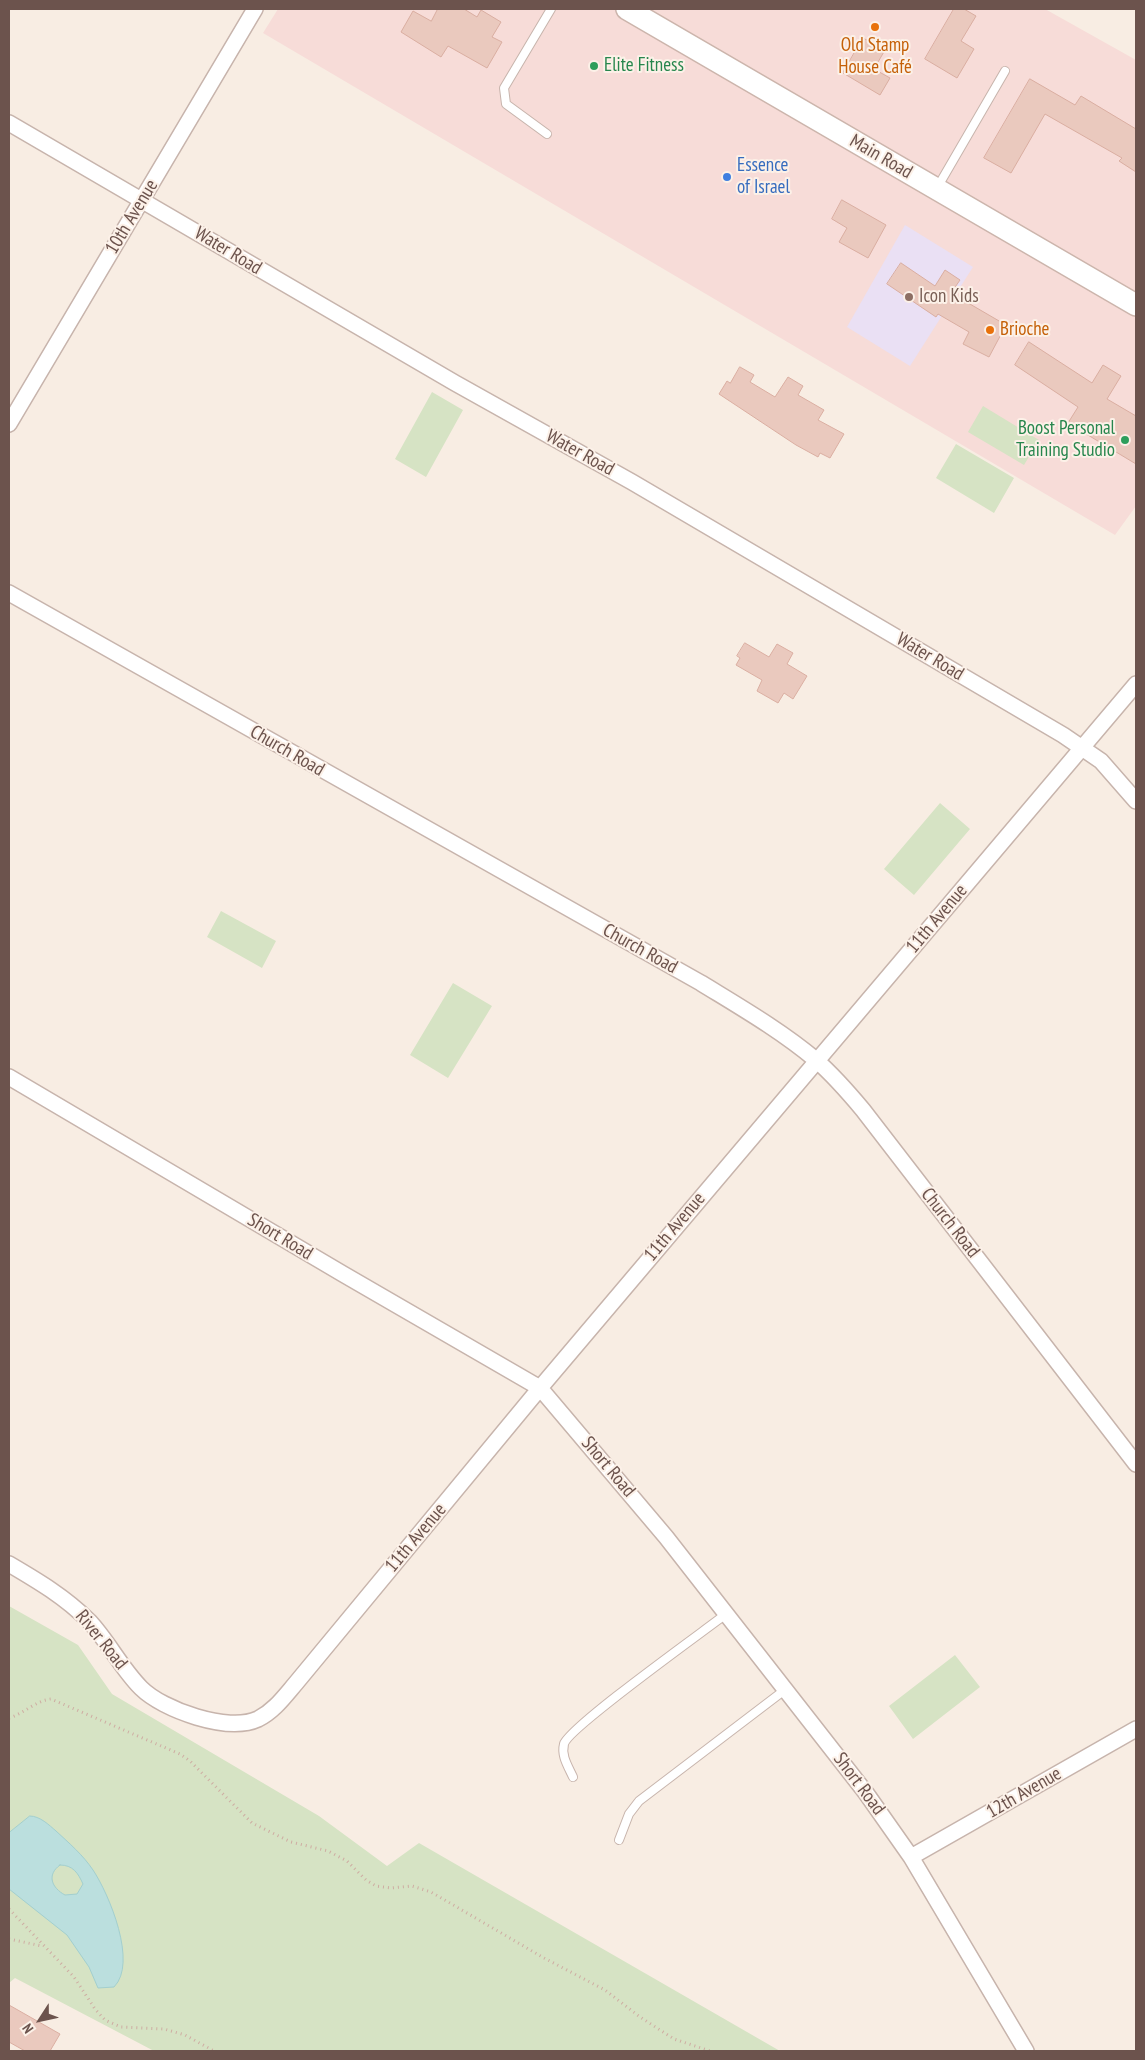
<!DOCTYPE html>
<html>
<head>
<meta charset="utf-8">
<style>
  body { margin:0 }
  #map { position:relative; width:1145px; height:2060px; overflow:hidden; background:#f8ede3; font-family:"PT Sans Narrow",sans-serif }
  canvas { display:block }
  .frame { position:absolute; inset:0; border:10px solid #6c534d; pointer-events:none }
  .north { position:absolute; left:15px; top:1995px; width:50px; height:50px; -webkit-text-stroke:4px #fcf1e8; paint-order:stroke; rotate:235deg; font-size:14px; font-weight:700; line-height:20px; text-align:center; color:#6c534d }
  .north::after { content:''; display:block; margin:auto; width:18px; height:22px; background:#6c534d; clip-path:polygon(50% 0,100% 100%,50% 72%,0 100%) }
</style>
</head>
<body>
<div id="map">
<canvas width="1145" height="2060"></canvas>
<div class="frame"></div>
<div class="north">N</div>
</div>
<script>
const g = document.querySelector('canvas').getContext('2d');
g.lineJoin = 'round';
function fill(path, color) {
  g.fillStyle = color;
  g.fill(path, 'evenodd');
}
function strokePath(path, color, width, dash) {
  g.strokeStyle = color;
  g.lineWidth = width;
  g.lineCap = dash ? 'butt' : 'round';
  g.setLineDash(dash || []);
  g.stroke(path);
}
function write(font, color, halo, rows, align = 'center') {
  g.font = font + ' "PT Sans Narrow",sans-serif';
  g.lineWidth = 4;
  g.setLineDash([]);
  g.textBaseline = 'middle';
  g.strokeStyle = halo;
  g.fillStyle = color;
  for (const [text, x, y, turn = 0] of rows) {
    g.save();
    g.translate(x, y);
    g.rotate((+turn || 0) * Math.PI / 180);
    g.textAlign = isNaN(turn) ? turn : align;
    if (halo) g.strokeText(text, 0, 0);
    g.fillText(text, 0, 0);
    g.restore();
  }
}
fill(new Path2D(`
  M 278,9 L 1045,9 L 1136,60 L 1136,506 L 1115,535 L 263,33 Z`), '#f7dcd8');
fill(new Path2D(`
  M 905,225 L 973,267 L 910,366 L 847,327 Z`), '#eae0f4');
fill(new Path2D(`
  M 432,392 L 463,410 L 426,477 L 395,459 Z
  M 983,406 L 1039,440 L 1024,465 L 968,432 Z
  M 956,444 L 1014,478 L 994,513 L 936,478 Z
  M 940,803 L 970,829 L 914,895 L 884,869 Z
  M 221,911 L 276,941 L 262,968 L 207,937 Z
  M 453,983 L 492,1006 L 448,1078 L 410,1055 Z
  M 9,1606 L 78,1645 L 112,1694 L 319,1816 L 387,1866 L 419,1843 L 780,2051 L 154,2051 L 15,1978 L 9,1983 Z
  M 955,1655 L 980,1687 L 913,1739 L 889,1706 Z`), '#d6e3c4');
const water = new Path2D(`
  M 30,1816 C 40,1816 49,1825 56,1831 C 69,1843 83,1855 93,1870 C 109,1894 138,1963 114,1987 L 98,1988 L 89,1967 L 67,1935 L 9,1889 L 9,1833 ZM 60,1865 C 73,1865 78,1873 83,1884 L 77,1894 L 65,1895 C 52,1888 46,1875 60,1865 Z`);
fill(water, '#bbdfde');
strokePath(water, '#a2cfcf', 1);
const building = new Path2D(`
  M 438,9 L 464,9 L 477,17 L 481,10 L 501,22 L 492,37 L 502,42 L 487,68 L 448,46 L 441,57 L 401,32 L 413,11 L 431,21 Z
  M 954,9 L 964,9 L 976,16 L 961,41 L 974,49 L 957,78 L 925,59 Z
  M 863,38 L 885,50 L 874,69 L 890,78 L 880,95 L 843,73 Z
  M 1030,79 L 1075,105 L 1081,96 L 1136,129 L 1136,172 L 1119,161 L 1122,158 L 1045,114 L 1011,173 L 984,158 Z
  M 842,200 L 886,225 L 868,258 L 839,242 L 847,228 L 832,219 Z
  M 901,263 L 935,286 L 945,270 L 960,280 L 951,293 L 1006,325 L 989,357 L 963,344 L 969,332 L 938,314 L 936,317 L 887,284 Z
  M 1029,342 L 1092,383 L 1103,365 L 1121,376 L 1107,399 L 1136,416 L 1136,464 L 1068,423 L 1078,407 L 1015,365 Z
  M 740,367 L 754,375 L 750,382 L 775,397 L 788,377 L 803,386 L 798,395 L 824,410 L 818,420 L 844,434 L 830,458 L 820,453 L 818,457 L 796,445 L 719,394 L 727,381 L 730,383 Z
  M 745,643 L 769,657 L 777,644 L 793,653 L 787,664 L 807,676 L 793,699 L 784,693 L 778,703 L 757,691 L 762,680 L 736,665 L 740,658 L 737,656 Z
  M 9,2005 L 60,2034 L 50,2051 L 25,2051 L 9,2042 Z`);
fill(building, '#eac9be');
strokePath(building, '#daaea1', 1);
const service = new Path2D(`
  M 547,134 L 506,104 L 504,88 L 551,9
  M 937,188 L 1005,71
  M 573,1777 C 568,1766 561,1756 564,1744 C 568,1728 704,1631 726,1614
  M 619,1840 L 629,1814 L 639,1801 L 786,1689`);
const minor = new Path2D(`
  M 9,123 L 455,383 L 632,482 L 1063,735 L 1101,761 L 1136,801
  M 9,424 L 255,9
  M 9,593 L 701,983 C 740,1007 780,1030 816,1060 C 833,1075 848,1092 863,1110 L 1136,1464
  M 9,1077 L 343,1274 L 540,1388 L 666,1537 L 866,1793 L 911,1857 L 1026,2051
  M 9,1564 C 38,1581 65,1597 89,1621 C 108,1641 121,1668 141,1688 C 163,1710 228,1733 258,1719 C 274,1711 284,1697 296,1683 L 540,1388 L 1136,684
  M 911,1857 L 1136,1729`);
const secondary = new Path2D(`
  M 627,9 L 1136,305`);
strokePath(service, '#c7b4ac', 10);
strokePath(minor, '#c7b4ac', 18);
strokePath(secondary, '#ccb5ac', 24);
strokePath(new Path2D(`
  M 9,1718 C 23,1714 37,1700 51,1699 L 180,1754 L 190,1761 L 252,1823 L 291,1842 L 328,1851 L 347,1861 L 366,1880 L 376,1886 L 391,1888 L 412,1886 L 431,1892 L 544,1958 L 605,1990 L 640,2017 L 674,2039 L 710,2051
  M 9,1909 L 74,1977 L 95,2009 L 105,2020 L 121,2027 L 164,2029 L 185,2035 L 214,2051
  M 9,1939 L 42,1946`), '#ceaca2', 3, [1, 4]);
strokePath(service, '#fff', 8);
strokePath(minor, '#fff', 15);
strokePath(secondary, '#fff', 21);
for (const [x, y, r, color] of [
  [875,27,5,"#e8710a"],
  [594,66,5,"#2e9e5b"],
  [727,177,5,"#3f7fe0"],
  [909,297,5,"#8d6e63"],
  [990,330,5,"#e8710a"],
  [1125,440,5,"#2e9e5b"]
]) {
  const dot = new Path2D();
  dot.arc(x, y, r, 0, 2 * Math.PI);
  g.fillStyle = color;
  g.fill(dot);
  strokePath(dot, '#fcf1e8', 2);
}
write('19px', '#c56008', '#fcf1e8', [
  ["Old Stamp",875,46],
  ["House Café",875,68],
  ["Brioche",1000,330,"left"]
]);
write('19px', '#27864d', '#fcf1e8', [
  ["Elite Fitness",604,66],
  ["Boost Personal",1115,429,"right"],
  ["Training Studio",1115,451,"right"]
], 'left');
write('19px', '#6c534d', '#fcf1e8', [
  ["Main Road",881,157,30],
  ["10th Avenue",132,217,-59],
  ["Water Road",228,251,31],
  ["Water Road",580,453,29],
  ["Water Road",930,657,31],
  ["Church Road",287,751,30],
  ["11th Avenue",937,919,-50],
  ["Church Road",640,949,29],
  ["Church Road",950,1223,52],
  ["11th Avenue",675,1227,-50],
  ["Short Road",280,1237,31],
  ["Short Road",608,1467,50],
  ["11th Avenue",416,1538,-50],
  ["River Road",101,1640,51],
  ["Short Road",859,1784,53],
  ["12th Avenue",1024,1793,-30]
]);
write('19px', '#366cbe', '#fcf1e8', [
  ["Essence",737,166],
  ["of Israel",737,188]
], 'left');
write('19px', '#785e54', '#fcf1e8', [
  ["Icon Kids",919,297]
], 'left');
</script>
</body>
</html>
